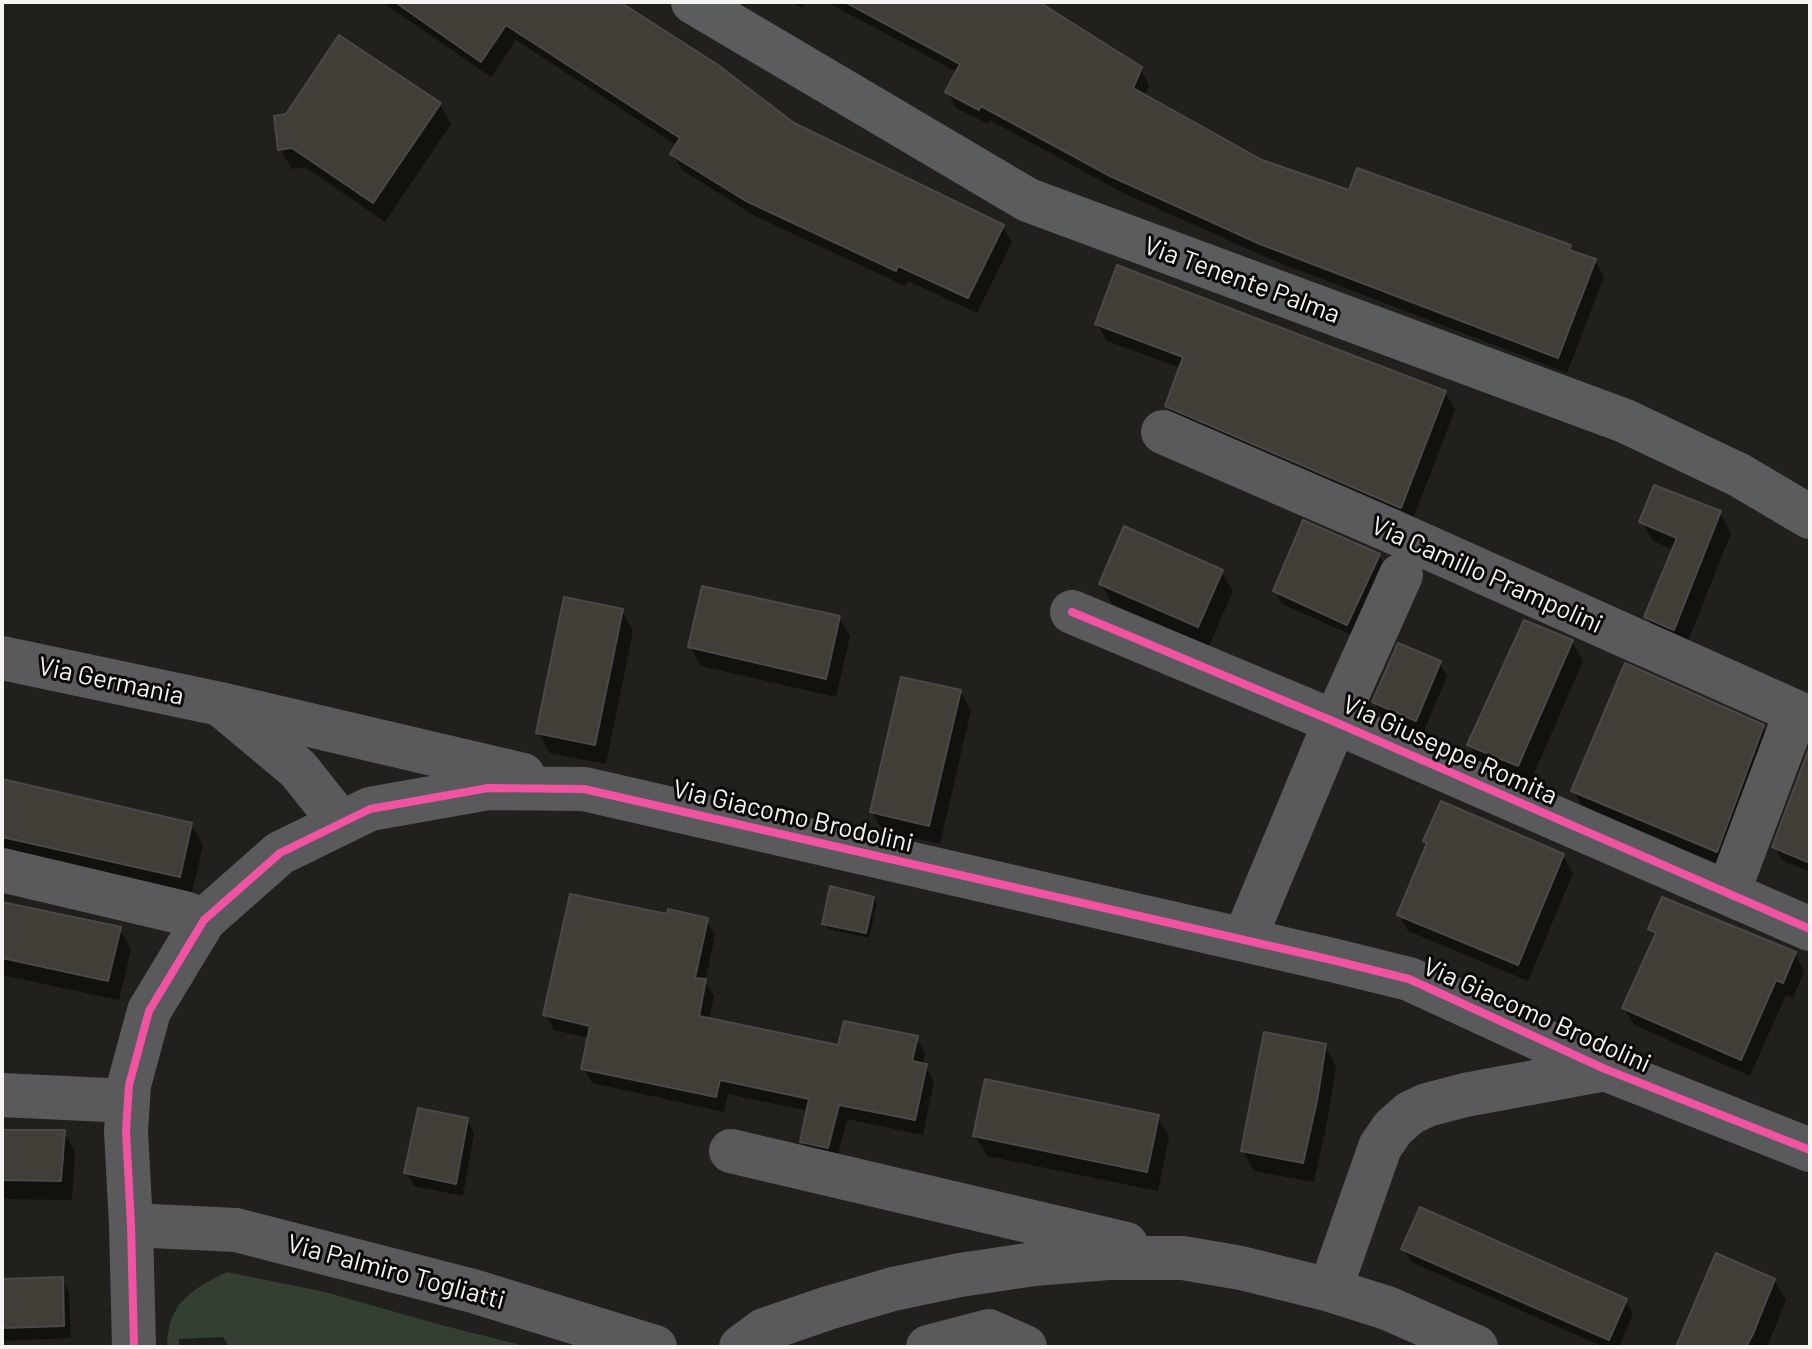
<!DOCTYPE html>
<html>
<head>
<meta charset="utf-8">
<style>
  body { margin:0 }
  #map { position:relative; width:1812px; height:1349px; overflow:hidden; background:#21201c; font-family:Barlow,sans-serif }
  canvas { display:block }
  .frame { position:absolute; inset:0; border:4px solid #f5f4f0; pointer-events:none }
</style>
</head>
<body>
<div id="map">
<canvas width="1812" height="1349"></canvas>
<div class="frame"></div>
</div>
<script>
const g = document.querySelector('canvas').getContext('2d');
g.lineJoin = 'round';
function fill(path, color) {
  g.fillStyle = color;
  g.fill(path, 'evenodd');
}
function strokePath(path, color, width, dash) {
  g.strokeStyle = color;
  g.lineWidth = width;
  g.lineCap = dash ? 'butt' : 'round';
  g.setLineDash(dash || []);
  g.stroke(path);
}
function write(font, color, halo, rows, align = 'center') {
  g.font = font + ' Barlow,sans-serif';
  g.lineWidth = 6;
  g.setLineDash([]);
  g.textBaseline = 'middle';
  g.strokeStyle = halo;
  g.fillStyle = color;
  for (const [text, x, y, turn = 0] of rows) {
    g.save();
    g.translate(x, y);
    g.rotate((+turn || 0) * Math.PI / 180);
    g.textAlign = isNaN(turn) ? turn : align;
    if (halo) g.strokeText(text, 0, 0);
    g.fillText(text, 0, 0);
    g.restore();
  }
}
fill(new Path2D(`
  M 227,1272 L 325,1292 L 441,1325 L 529,1347 L 167,1347 C 168,1302 191,1290 227,1272 Z`), '#323f31');
fill(new Path2D(`
  M 382,2 L 615,2 L 793,125 L 1002,226 L 1012,242 L 977,313 L 908,281 L 905,286 L 757,217 L 682,170 L 673,154 L 678,146 L 516,40 L 491,77 Z
  M 792,2 L 806,2 L 802,8 Z
  M 827,2 L 1044,2 L 1047,8 L 1140,69 L 1149,85 L 1144,96 L 1261,162 L 1350,192 L 1569,247 L 1573,253 L 1595,261 L 1604,277 L 1567,373 L 1270,259 L 1121,192 L 990,120 L 988,124 L 956,108 L 947,92 L 957,72 Z
  M 440,104 L 451,124 L 385,222 L 305,167 L 292,169 L 280,149 L 287,116 Z
  M 1097,324 L 1445,393 L 1455,410 L 1411,524 L 1178,423 L 1168,406 L 1181,368 L 1107,341 Z
  M 1720,513 L 1731,533 L 1685,649 L 1658,636 L 1646,616 L 1674,550 L 1653,541 L 1641,521 Z
  M 1379,555 L 1386,567 L 1354,636 L 1282,604 L 1275,591 Z
  M 1221,571 L 1233,591 L 1209,646 L 1112,604 L 1101,584 Z
  M 622,611 L 633,631 L 606,764 L 550,753 L 538,733 Z
  M 839,618 L 850,636 L 836,697 L 701,666 L 690,647 Z
  M 1572,641 L 1583,661 L 1529,785 L 1481,764 L 1469,745 Z
  M 1439,662 L 1447,676 L 1423,733 L 1381,715 L 1374,702 Z
  M 960,691 L 971,710 L 940,844 L 883,831 L 872,812 Z
  M 1763,727 L 1772,743 L 1726,867 L 1583,807 L 1573,791 Z
  M 1810,760 L 1810,872 L 1782,860 L 1774,846 Z
  M 2,781 L 191,825 L 203,845 L 191,896 L 2,853 Z
  M 1425,841 L 1563,856 L 1573,873 L 1528,981 L 1408,931 L 1399,914 L 1428,846 Z
  M 873,898 L 877,904 L 869,938 L 828,929 L 824,923 Z
  M 2,904 L 119,929 L 131,949 L 119,1000 L 2,975 Z
  M 668,916 L 706,920 L 715,935 L 705,982 L 714,996 L 709,1020 L 840,1048 L 916,1038 L 925,1053 L 923,1065 L 925,1066 L 934,1081 L 923,1135 L 847,1119 L 836,1162 L 811,1157 L 802,1141 L 808,1111 L 728,1094 L 724,1112 L 592,1083 L 583,1068 L 589,1038 L 554,1030 L 545,1014 Z
  M 1650,929 L 1795,954 L 1804,971 L 1793,998 L 1786,995 L 1750,1076 L 1634,1025 L 1624,1008 L 1655,938 Z
  M 1325,1046 L 1336,1066 L 1327,1122 L 1314,1182 L 1254,1171 L 1243,1151 Z
  M 1157,1117 L 1169,1137 L 1158,1191 L 987,1156 L 975,1136 Z
  M 467,1120 L 474,1133 L 463,1196 L 414,1186 L 406,1173 Z
  M 2,1132 L 64,1132 L 75,1152 L 72,1200 L 2,1199 Z
  M 1404,1249 L 1626,1300 L 1633,1314 L 1619,1347 L 1604,1347 L 1411,1262 Z
  M 62,1279 L 69,1292 L 71,1338 L 2,1341 L 2,1281 Z
  M 1774,1280 L 1786,1300 L 1767,1347 L 1679,1347 Z
  M 223,1337 L 229,1347 L 179,1347 L 179,1339 Z`), '#0007');
const building = new Path2D(`
  M 395,2 L 620,2 L 718,65 L 794,123 L 1004,225 L 968,298 L 898,266 L 896,271 L 746,201 L 670,154 L 680,138 L 506,25 L 481,62 Z
  M 845,2 L 1039,2 L 1142,67 L 1133,88 L 1262,160 L 1349,190 L 1357,168 L 1571,245 L 1569,250 L 1596,259 L 1558,358 L 1260,244 L 1110,176 L 981,106 L 979,110 L 945,92 L 960,64 Z
  M 339,35 L 441,103 L 373,203 L 292,148 L 278,150 L 274,116 L 286,114 Z
  M 1117,265 L 1446,391 L 1401,508 L 1165,406 L 1183,357 L 1095,324 Z
  M 1654,485 L 1721,511 L 1674,630 L 1644,617 L 1677,538 L 1639,522 Z
  M 1303,520 L 1380,554 L 1347,625 L 1273,591 Z
  M 1124,526 L 1223,570 L 1198,627 L 1099,584 Z
  M 702,586 L 840,616 L 826,679 L 688,647 Z
  M 564,597 L 623,609 L 595,745 L 536,733 Z
  M 1524,620 L 1573,640 L 1518,766 L 1467,745 Z
  M 1398,643 L 1441,661 L 1416,721 L 1372,702 Z
  M 1625,663 L 1764,725 L 1717,852 L 1571,791 Z
  M 901,677 L 961,690 L 929,826 L 870,812 Z
  M 1810,746 L 1810,863 L 1772,847 Z
  M 2,779 L 192,823 L 180,877 L 2,837 Z
  M 1441,801 L 1564,854 L 1518,965 L 1397,915 L 1427,843 L 1423,841 Z
  M 830,886 L 874,897 L 866,933 L 822,924 Z
  M 570,894 L 667,914 L 668,909 L 708,918 L 695,978 L 706,979 L 699,1016 L 838,1045 L 844,1021 L 918,1036 L 912,1061 L 927,1064 L 915,1120 L 839,1105 L 828,1148 L 800,1142 L 809,1099 L 720,1080 L 716,1097 L 581,1069 L 590,1026 L 543,1015 Z
  M 1662,897 L 1796,952 L 1783,983 L 1776,980 L 1741,1060 L 1622,1008 L 1656,933 L 1648,929 Z
  M 2,902 L 121,927 L 108,981 L 2,958 Z
  M 1264,1032 L 1326,1044 L 1317,1101 L 1303,1163 L 1241,1151 Z
  M 985,1079 L 1159,1115 L 1147,1172 L 973,1136 Z
  M 418,1108 L 468,1118 L 456,1184 L 404,1173 Z
  M 2,1130 L 65,1130 L 61,1181 L 2,1180 Z
  M 1420,1207 L 1627,1299 L 1609,1340 L 1401,1249 Z
  M 1716,1253 L 1775,1279 L 1753,1334 L 1746,1347 L 1676,1347 Z
  M 63,1277 L 64,1326 L 2,1328 L 2,1279 Z`);
fill(building, '#403e36');
strokePath(building, '#4a4946', 2);
strokePath(new Path2D(`
  M 1163,432 L 1389,530 L 1796,712 L 1810,720
  M 1072,612 L 1335,722 L 1810,929
  M 2,658 L 220,704 L 523,775
  M 225,708 L 298,769 L 341,823
  M 2,870 L 184,913 L 204,920
  M 1728,893 L 1796,712
  M 1244,940 L 1335,722 L 1401,575
  M 2,1095 L 128,1101
  M 731,1151 L 1126,1244
  M 131,1225 L 236,1230 L 473,1291 L 655,1347
  M 1330,1290 L 1380,1147 L 1393,1128 L 1410,1113 L 1427,1105 L 1465,1095 L 1605,1069
  M 134,1347 L 131,1225 L 126,1131 L 129,1085 L 149,1011 L 204,920 L 280,853 L 370,809 L 488,788 L 584,789 L 1332,960 L 1409,979 L 1605,1069 L 1810,1150
  M 741,1347 L 764,1330 L 828,1308 L 893,1289 L 960,1275 L 1034,1264 L 1108,1258 L 1183,1258 L 1241,1268 L 1330,1290 L 1387,1308 L 1476,1347
  M 928,1347 L 989,1331 L 1025,1347`), '#5a5a5d', 44);
strokePath(new Path2D(`
  M 693,2 L 1028,200 L 1625,421 L 1739,475 L 1810,517`), '#5b5c5d', 44);
strokePath(new Path2D(`
  M 1072,612 L 1335,722 L 1810,929
  M 134,1347 L 131,1225 L 126,1131 L 129,1085 L 149,1011 L 204,920 L 280,853 L 370,809 L 488,788 L 584,789 L 1332,960 L 1409,979 L 1605,1069 L 1810,1150`), '#f153a3', 8);
write('26px', '#f5f4f0', '#0b0a08', [
  ["Via Tenente Palma",1242,280,20],
  ["Via Camillo Prampolini",1487,575,24],
  ["Via Germania",111,681,12],
  ["Via Giuseppe Romita",1450,750,24],
  ["Via Giacomo Brodolini",793,816,13],
  ["Via Giacomo Brodolini",1537,1015,24],
  ["Via Palmiro Togliatti",396,1272,15]
]);
</script>
</body>
</html>
